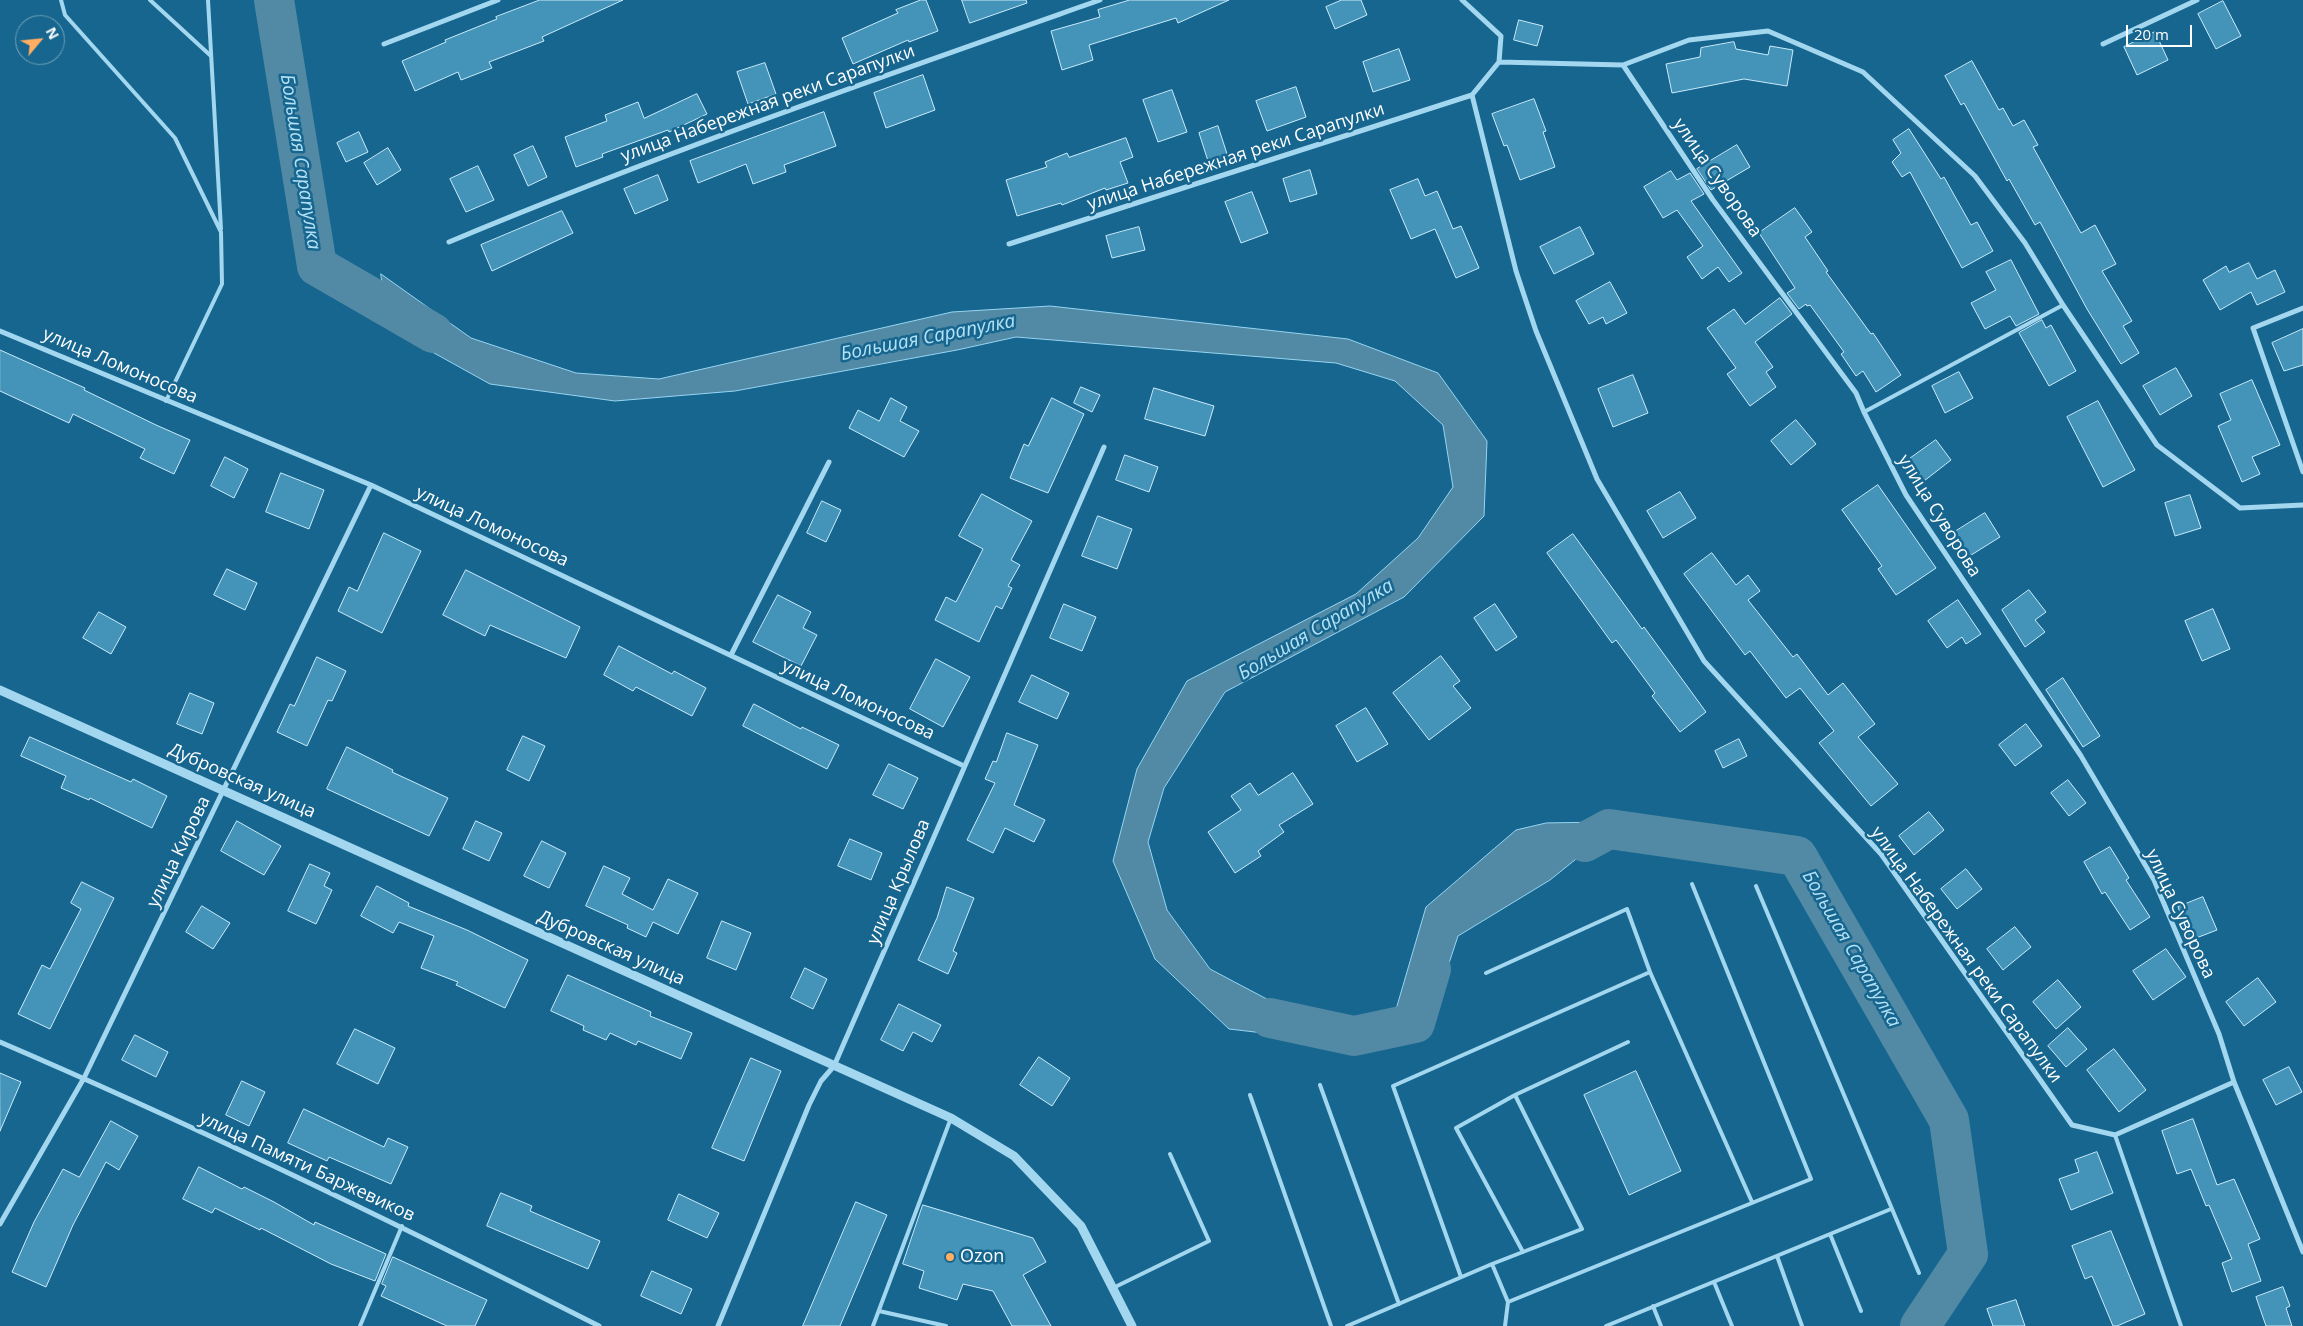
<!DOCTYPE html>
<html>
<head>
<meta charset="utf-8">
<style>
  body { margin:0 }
  #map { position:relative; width:2303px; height:1326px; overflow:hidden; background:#17668f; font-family:"Open Sans",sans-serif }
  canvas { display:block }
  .north { position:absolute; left:15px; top:15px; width:50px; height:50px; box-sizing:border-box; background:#17668f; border:1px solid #74a3bc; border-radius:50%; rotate:62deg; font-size:14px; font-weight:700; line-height:20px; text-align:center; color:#fff }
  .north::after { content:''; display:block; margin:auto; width:18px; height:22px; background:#ffae62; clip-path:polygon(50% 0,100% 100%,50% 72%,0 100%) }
  .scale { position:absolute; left:2126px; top:25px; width:66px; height:22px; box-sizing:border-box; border:2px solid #fff; border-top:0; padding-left:6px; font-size:15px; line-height:18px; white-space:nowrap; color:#fff; -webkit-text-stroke:4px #17668f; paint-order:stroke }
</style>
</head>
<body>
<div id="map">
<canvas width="2303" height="1326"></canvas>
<div class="north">N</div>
<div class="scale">20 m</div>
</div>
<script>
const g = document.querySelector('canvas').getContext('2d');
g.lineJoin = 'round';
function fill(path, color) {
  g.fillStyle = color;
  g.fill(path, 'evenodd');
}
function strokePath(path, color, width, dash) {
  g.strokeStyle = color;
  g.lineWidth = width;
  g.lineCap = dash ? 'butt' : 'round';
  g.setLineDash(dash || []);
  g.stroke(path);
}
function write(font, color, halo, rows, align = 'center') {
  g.font = font + ' "Open Sans",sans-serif';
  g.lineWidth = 5;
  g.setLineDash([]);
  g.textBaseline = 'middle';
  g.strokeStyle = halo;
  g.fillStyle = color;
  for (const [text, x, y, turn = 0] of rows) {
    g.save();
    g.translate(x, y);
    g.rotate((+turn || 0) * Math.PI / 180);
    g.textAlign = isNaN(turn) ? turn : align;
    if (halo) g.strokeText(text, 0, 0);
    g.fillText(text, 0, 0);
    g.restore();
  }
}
const water = new Path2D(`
  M 381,274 L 471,338 L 576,373 L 659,379 L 952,312 L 1050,306 L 1348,339 L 1438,373 L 1487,441 L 1484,516 L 1404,597 L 1225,692 L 1164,788 L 1148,842 L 1167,910 L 1210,969 L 1331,1033 L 1272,1034 L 1229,1029 L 1155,959 L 1113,861 L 1137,769 L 1187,681 L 1356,594 L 1418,538 L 1453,487 L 1443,425 L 1395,381 L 1336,363 L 1016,337 L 957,350 L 735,391 L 615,401 L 490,384 L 416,343 L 385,304 Z
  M 1636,822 L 1636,848 L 1591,847 L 1550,880 L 1458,936 L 1430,1021 L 1392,1023 L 1426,907 L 1516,830 L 1546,823 Z`);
fill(water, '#528aa5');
strokePath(water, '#96d5f2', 1);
strokePath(new Path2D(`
  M 274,0 L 317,266 L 433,333
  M 1585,842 L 1609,829 L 1797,856 L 1949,1120 L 1968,1254 L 1920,1326
  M 1270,1018 L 1354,1036 L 1415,1023 L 1431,969`), '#528aa5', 40);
const building = new Path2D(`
  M 540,0 L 623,0 L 542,37 L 544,41 L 489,62 L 492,68 L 461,80 L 458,72 L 415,91 L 402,61 L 446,42 L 445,40 L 497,19 L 496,17 Z
  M 921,0 L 926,0 L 938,31 L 909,42 L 908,40 L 853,64 L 842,38 L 898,13 L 896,10 Z
  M 962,0 L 1026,0 L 1027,3 L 970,23 Z
  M 1130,0 L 1229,0 L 1178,23 L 1176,18 L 1089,45 L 1093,60 L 1062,70 L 1051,31 L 1100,17 L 1098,10 Z
  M 1342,0 L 1361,0 L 1367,15 L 1335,29 L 1326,7 Z
  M 2223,1 L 2241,36 L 2216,49 L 2198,14 Z
  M 1519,20 L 1543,26 L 1537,46 L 1514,40 Z
  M 2155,32 L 2168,60 L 2137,75 L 2124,47 Z
  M 1734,42 L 1736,49 L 1768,55 L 1770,46 L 1793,50 L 1787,86 L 1744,79 L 1672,93 L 1666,64 L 1700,57 L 1701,48 Z
  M 1399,49 L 1410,80 L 1373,92 L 1363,62 Z
  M 1972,61 L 1999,110 L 2003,108 L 2013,126 L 2024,120 L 2038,145 L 2033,147 L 2081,233 L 2095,225 L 2116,264 L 2102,271 L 2132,321 L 2123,326 L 2139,353 L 2121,364 L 2087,309 L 2040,222 L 2035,225 L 2009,179 L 2007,181 L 1964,103 L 1961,105 L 1945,76 Z
  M 765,63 L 776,94 L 748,104 L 737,72 Z
  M 923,75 L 935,110 L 886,128 L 874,93 Z
  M 1296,87 L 1306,117 L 1267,131 L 1256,101 Z
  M 1172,90 L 1187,132 L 1158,142 L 1143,100 Z
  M 697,94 L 707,114 L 669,132 L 668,130 L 602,154 L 603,157 L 576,167 L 565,137 L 607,121 L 605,115 L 638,102 L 644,118 Z
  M 1534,99 L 1546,131 L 1543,132 L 1555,167 L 1520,180 L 1507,145 L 1504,146 L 1492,114 Z
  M 824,112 L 836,146 L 784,165 L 786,172 L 753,184 L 746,164 L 698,183 L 690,161 Z
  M 1218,126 L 1228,157 L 1209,164 L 1199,133 Z
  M 1909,129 L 1941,179 L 1944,177 L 1971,225 L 1977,222 L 1993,251 L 1962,268 L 1910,172 L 1902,177 L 1892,162 L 1901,153 L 1893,140 Z
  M 359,132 L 368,152 L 346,162 L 337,143 Z
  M 1126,138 L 1133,157 L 1120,162 L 1128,183 L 1106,190 L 1105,188 L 1062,205 L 1061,203 L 1017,216 L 1006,180 L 1047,167 L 1045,162 L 1067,153 L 1069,157 Z
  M 1737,145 L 1750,167 L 1711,190 L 1697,169 Z
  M 533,146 L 547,177 L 528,186 L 514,155 Z
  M 388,148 L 401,170 L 377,185 L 364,163 Z
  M 478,166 L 494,200 L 466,212 L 450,179 Z
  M 1310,170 L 1317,194 L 1290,202 L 1283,179 Z
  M 1671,171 L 1677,180 L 1690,173 L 1704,194 L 1691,201 L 1742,273 L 1729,282 L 1718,267 L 1702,279 L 1687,257 L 1703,246 L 1677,210 L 1663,218 L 1644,187 Z
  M 658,175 L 668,200 L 635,214 L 624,189 Z
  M 1418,179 L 1425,196 L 1437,191 L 1453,229 L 1461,226 L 1479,268 L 1456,278 L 1435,229 L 1411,239 L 1390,190 Z
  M 1252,192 L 1268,233 L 1241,243 L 1225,202 Z
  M 1795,208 L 1812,232 L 1805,237 L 1828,271 L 1826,272 L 1871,334 L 1873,333 L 1901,375 L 1876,392 L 1863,371 L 1856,376 L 1841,354 L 1844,352 L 1810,305 L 1807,306 L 1806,304 L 1799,309 L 1787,293 L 1795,288 L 1759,233 Z
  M 562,211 L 573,233 L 492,271 L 481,245 Z
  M 1139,227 L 1145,250 L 1112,258 L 1106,236 Z
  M 1580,227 L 1594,254 L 1554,274 L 1540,247 Z
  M 2011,260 L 2039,314 L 2016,326 L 2010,316 L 1985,329 L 1971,303 L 1996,290 L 1986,272 Z
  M 2249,263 L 2257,279 L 2275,270 L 2285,292 L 2257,305 L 2251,292 L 2220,310 L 2203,280 L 2226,266 L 2229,272 Z
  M 1610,282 L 1627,313 L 1606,324 L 1603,317 L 1589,324 L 1576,301 Z
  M 1780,298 L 1792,314 L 1755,342 L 1773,367 L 1766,372 L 1776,387 L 1750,406 L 1727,374 L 1736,368 L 1707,328 L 1734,309 L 1745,324 Z
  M 2042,320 L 2046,328 L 2051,325 L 2076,371 L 2049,386 L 2019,333 Z
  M 2303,329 L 2303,365 L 2284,371 L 2272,343 Z
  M 0,350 L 85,388 L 84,390 L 156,425 L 190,440 L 174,474 L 140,458 L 145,449 L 73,414 L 69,423 L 0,391 Z
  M 2176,368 L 2192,396 L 2160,415 L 2143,386 Z
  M 1959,372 L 1973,398 L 1945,413 L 1932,386 Z
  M 1633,375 L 1648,413 L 1613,427 L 1598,389 Z
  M 2252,380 L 2280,445 L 2252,457 L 2260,474 L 2242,482 L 2218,426 L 2231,420 L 2220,394 Z
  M 1081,387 L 1100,395 L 1092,412 L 1074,403 Z
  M 1154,388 L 1214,406 L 1205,436 L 1145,419 Z
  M 891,398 L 907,407 L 900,421 L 919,431 L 904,457 L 849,428 L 858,410 L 879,421 Z
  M 1052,398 L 1084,414 L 1048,493 L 1010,478 L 1024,444 L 1028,446 Z
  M 2098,401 L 2135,470 L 2103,487 L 2067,417 Z
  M 1796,420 L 1816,444 L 1791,465 L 1771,441 Z
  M 1936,440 L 1951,460 L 1924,481 L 1908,460 Z
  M 1125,455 L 1158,467 L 1149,492 L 1116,480 Z
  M 225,457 L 248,469 L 234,498 L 211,486 Z
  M 281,473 L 324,490 L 309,529 L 266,512 Z
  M 1878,485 L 1936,568 L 1896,595 L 1878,569 L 1882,566 L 1842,510 Z
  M 1680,492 L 1696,518 L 1663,538 L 1647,511 Z
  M 982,494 L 1032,521 L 1011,560 L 1020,565 L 1008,586 L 1012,588 L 1002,609 L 996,606 L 979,642 L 935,620 L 946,597 L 956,602 L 983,549 L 959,536 Z
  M 2190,495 L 2201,528 L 2175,536 L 2165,503 Z
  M 822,501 L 841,510 L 826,542 L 807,533 Z
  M 1985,513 L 2000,537 L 1968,557 L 1953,533 Z
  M 1098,516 L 1132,529 L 1117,569 L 1082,556 Z
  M 384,533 L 421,551 L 382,633 L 338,611 L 349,587 L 357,591 Z
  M 1573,534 L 1642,629 L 1644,627 L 1706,712 L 1680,732 L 1652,696 L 1655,693 L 1616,640 L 1612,643 L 1547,553 Z
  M 1712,553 L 1736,585 L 1748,575 L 1760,591 L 1748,600 L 1793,657 L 1797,654 L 1828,695 L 1843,683 L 1875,724 L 1858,737 L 1898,784 L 1871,806 L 1819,743 L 1834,731 L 1800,688 L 1786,698 L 1750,651 L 1745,655 L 1684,574 Z
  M 227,569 L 257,583 L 245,610 L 214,595 Z
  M 466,570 L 580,627 L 566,658 L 490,625 L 485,636 L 443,615 Z
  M 2029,590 L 2046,612 L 2035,620 L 2045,632 L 2025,647 L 2002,610 Z
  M 778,595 L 811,612 L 803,628 L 817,635 L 801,666 L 753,642 Z
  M 1958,600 L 1981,634 L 1966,644 L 1962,637 L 1947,648 L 1928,621 Z
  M 1064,604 L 1096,617 L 1082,651 L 1050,638 Z
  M 1495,604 L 1517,637 L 1496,651 L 1474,618 Z
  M 2213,609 L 2230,649 L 2202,661 L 2185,621 Z
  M 99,612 L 126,627 L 111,654 L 83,638 Z
  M 619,646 L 672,674 L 674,671 L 706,688 L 692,716 L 636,687 L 633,691 L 604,675 Z
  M 1441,656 L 1460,681 L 1453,686 L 1471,708 L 1429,740 L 1393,693 Z
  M 317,657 L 346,671 L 332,701 L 328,700 L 307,746 L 277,732 L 290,704 L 294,706 Z
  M 936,659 L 970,677 L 943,727 L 910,709 Z
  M 1032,675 L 1069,693 L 1057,719 L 1019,702 Z
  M 2063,678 L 2100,736 L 2083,747 L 2046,690 Z
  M 190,693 L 214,703 L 202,734 L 177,724 Z
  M 754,704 L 801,729 L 802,727 L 839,745 L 827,769 L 743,726 Z
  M 1366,708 L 1388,744 L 1357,762 L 1336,726 Z
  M 2026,724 L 2042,746 L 2015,766 L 1999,745 Z
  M 1007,733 L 1038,745 L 1014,805 L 1045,820 L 1034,842 L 1005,828 L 993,853 L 967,840 L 995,783 L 985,779 L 993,761 L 996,762 Z
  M 523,736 L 545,746 L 529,781 L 507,770 Z
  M 30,737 L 131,782 L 133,779 L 167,796 L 152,828 L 90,798 L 89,800 L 61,788 L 66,776 L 21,756 Z
  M 1739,739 L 1747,756 L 1723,768 L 1715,751 Z
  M 347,747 L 393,770 L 392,772 L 448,798 L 429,836 L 327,789 Z
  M 889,764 L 918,778 L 903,809 L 873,795 Z
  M 1293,773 L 1313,804 L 1279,825 L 1284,832 L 1258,851 L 1261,856 L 1235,873 L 1208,832 L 1241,810 L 1231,796 L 1250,783 L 1258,795 Z
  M 2068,780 L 2086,803 L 2069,816 L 2051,793 Z
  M 1929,812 L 1944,830 L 1914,855 L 1899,836 Z
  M 237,821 L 281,846 L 264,875 L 221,851 Z
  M 476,821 L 502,833 L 489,861 L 463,849 Z
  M 850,839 L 882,853 L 871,880 L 838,866 Z
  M 542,841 L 566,853 L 549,888 L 524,876 Z
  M 2110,847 L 2129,878 L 2126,880 L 2150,917 L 2130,930 L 2105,892 L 2102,894 L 2084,862 Z
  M 310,864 L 330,873 L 324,886 L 332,890 L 316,924 L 288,911 Z
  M 604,866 L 630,878 L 622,894 L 653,910 L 668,879 L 698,893 L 678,934 L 653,922 L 646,937 L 627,928 L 628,925 L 586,906 Z
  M 1966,869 L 1982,889 L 1957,909 L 1941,889 Z
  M 82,882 L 114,898 L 50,1029 L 18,1014 L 42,965 L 50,969 L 81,909 L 71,903 Z
  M 377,886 L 409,903 L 408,906 L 467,930 L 528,960 L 505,1008 L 456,985 L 458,982 L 421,968 L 434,936 L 399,922 L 393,933 L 361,916 Z
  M 947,887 L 974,898 L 953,951 L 957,953 L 948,974 L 918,960 L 937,918 Z
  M 2203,897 L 2217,930 L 2191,940 L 2178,907 Z
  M 202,906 L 230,923 L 213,949 L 186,932 Z
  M 722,921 L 751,933 L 736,970 L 707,958 Z
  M 2015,927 L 2031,947 L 2003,970 L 1987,949 Z
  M 2166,949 L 2186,977 L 2153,1000 L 2133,971 Z
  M 805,968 L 827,979 L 813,1009 L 791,998 Z
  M 568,975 L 651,1012 L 650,1016 L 692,1033 L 681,1059 L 638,1041 L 636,1045 L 610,1033 L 606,1040 L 583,1030 L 584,1026 L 551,1011 Z
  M 2258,978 L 2276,1002 L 2244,1026 L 2226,1002 Z
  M 2058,980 L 2081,1007 L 2056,1029 L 2033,1002 Z
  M 899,1004 L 941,1025 L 932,1042 L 913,1032 L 903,1051 L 881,1040 Z
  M 2068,1028 L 2087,1049 L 2066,1067 L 2048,1046 Z
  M 355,1029 L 395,1048 L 378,1084 L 337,1064 Z
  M 135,1035 L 168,1052 L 156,1077 L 122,1060 Z
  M 2114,1049 L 2146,1090 L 2119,1112 L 2087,1070 Z
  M 1039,1057 L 1070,1078 L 1052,1106 L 1020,1085 Z
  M 751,1058 L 781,1071 L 744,1161 L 712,1148 Z
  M 2289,1067 L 2302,1092 L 2276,1105 L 2263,1080 Z
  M 1636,1071 L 1681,1171 L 1629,1195 L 1584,1095 Z
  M 0,1073 L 21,1082 L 0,1131 Z
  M 242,1081 L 265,1092 L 249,1126 L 226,1115 Z
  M 304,1109 L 384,1147 L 388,1138 L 408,1147 L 391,1184 L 329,1157 L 327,1161 L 288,1143 Z
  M 2193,1119 L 2217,1185 L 2234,1179 L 2260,1239 L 2248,1244 L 2261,1281 L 2232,1292 L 2222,1263 L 2232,1259 L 2209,1205 L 2206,1206 L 2191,1169 L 2177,1174 L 2162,1131 Z
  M 111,1121 L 138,1136 L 119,1170 L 106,1162 L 73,1225 L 46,1287 L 12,1272 L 34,1222 L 63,1169 L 79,1177 Z
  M 2097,1152 L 2113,1193 L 2071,1210 L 2059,1179 L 2079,1172 L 2075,1160 Z
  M 199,1167 L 242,1189 L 244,1187 L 274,1202 L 314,1225 L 315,1222 L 386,1254 L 375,1281 L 331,1264 L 261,1228 L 260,1230 L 215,1208 L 212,1213 L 183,1199 Z
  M 501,1193 L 532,1206 L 530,1211 L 600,1241 L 588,1269 L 487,1226 Z
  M 679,1194 L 719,1213 L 707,1238 L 668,1220 Z
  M 856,1202 L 887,1215 L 840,1326 L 803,1326 Z
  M 923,1205 L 1033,1238 L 1046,1262 L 1023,1275 L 1051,1326 L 1012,1326 L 993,1291 L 963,1284 L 957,1300 L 919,1288 L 924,1271 L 903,1264 Z
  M 2111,1231 L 2145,1314 L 2117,1326 L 2113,1326 L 2092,1276 L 2085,1279 L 2072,1246 Z
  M 393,1257 L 487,1300 L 475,1326 L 447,1326 L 381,1296 L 386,1286 L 382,1284 Z
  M 652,1271 L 692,1289 L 681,1314 L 641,1296 Z
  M 2283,1287 L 2290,1306 L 2286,1308 L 2292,1326 L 2266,1326 L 2256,1297 Z
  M 2016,1300 L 2025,1326 L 1993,1326 L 1987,1309 Z`);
fill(building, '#4493b8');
strokePath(building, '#caebfb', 1);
strokePath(new Path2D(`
  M 61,0 L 65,15 L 175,138 L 221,232 L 222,284 L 166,401
  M 150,0 L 211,56
  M 208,0 L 221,229
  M 1864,412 L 2063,305
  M 1756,886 L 1919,1273
  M 1650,972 L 1752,1202
  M 1320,1085 L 1399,1304
  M 1250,1095 L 1331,1326
  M 1515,1095 L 1456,1128 L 1523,1252
  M 2115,1135 L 2181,1326
  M 1830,1234 L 1861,1311
  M 1777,1256 L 1802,1326
  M 1492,1264 L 1582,1229 L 1515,1095 L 1628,1042
  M 1461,1277 L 1393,1086 L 1650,972 L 1627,909 L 1486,973
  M 1714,1282 L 1732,1326
  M 1113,1288 L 1209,1241 L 1170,1154
  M 1653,1306 L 1661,1326
  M 879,1311 L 946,1326
  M 360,1326 L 402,1226
  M 873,1326 L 951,1118
  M 1347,1326 L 1492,1264 L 1508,1302
  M 1505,1326 L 1508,1302 L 1811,1179 L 1692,884
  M 1606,1326 L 1891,1209`), '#a3d7ef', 4);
strokePath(new Path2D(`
  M 1462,0 L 1501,36 L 1499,62 L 1472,95 L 1516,271 L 1536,331 L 1597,479 L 1704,661 L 1881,854 L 2072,1125 L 2115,1135 L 2234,1082 L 2303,1252
  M 384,44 L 498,0
  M 2103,44 L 2197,0
  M 1499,62 L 1623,65
  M 449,242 C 662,153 881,77 1100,0
  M 1009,244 L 1472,95
  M 2303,308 L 2253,328 L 2303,472
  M 0,331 L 371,485 L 964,766
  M 731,655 L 829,462
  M 0,1042 C 203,1129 402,1226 599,1326
  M 2234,1082 L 2219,1034 L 2154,880 L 2081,756 L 1906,495 L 1864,412 L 1856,393 L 1713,200 L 1623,65 L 1689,40 L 1768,31 L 1863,72 L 1975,176 L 2025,243 L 2063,305 L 2157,445 L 2240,508 L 2303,505
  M 0,1224 L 84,1078 L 371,485
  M 718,1326 L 809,1105 L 821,1081 L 834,1066 L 1104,447`), '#a3d7ef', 5);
strokePath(new Path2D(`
  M 0,690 L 951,1118 L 1014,1156 L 1081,1226 L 1132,1326`), '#a3d7ef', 9);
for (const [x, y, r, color] of [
  [950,1257,5,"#ffae62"]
]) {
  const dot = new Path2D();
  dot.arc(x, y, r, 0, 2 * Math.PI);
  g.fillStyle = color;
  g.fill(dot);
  strokePath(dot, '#17668f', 2);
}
write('18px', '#fff', '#17668f', [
  ["улица Набережная реки Сарапулки",768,104,-20],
  ["улица Набережная реки Сарапулки",1236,157,-18],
  ["улица Суворова",1717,178,55],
  ["улица Ломоносова",120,366,23],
  ["улица Суворова",1939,516,58],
  ["улица Ломоносова",492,527,25],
  ["улица Ломоносова",858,700,25],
  ["Дубровская улица",242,781,24],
  ["улица Кирова",179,852,-64],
  ["улица Крылова",899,882,-67],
  ["улица Суворова",2180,914,65],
  ["Дубровская улица",611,948,24],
  ["улица Набережная реки Сарапулки",1966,955,54],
  ["улица Памяти Баржевиков",307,1167,25]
]);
write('18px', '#fff', '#17668f', [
  ["Ozon",960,1257]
], 'left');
write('italic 19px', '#b3e2f6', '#17668f', [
  ["Большая Сарапулка",300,162,81],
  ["Большая Сарапулка",928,338,-11],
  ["Большая Сарапулка",1316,630,-31],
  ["Большая Сарапулка",1851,949,60]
]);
</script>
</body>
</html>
